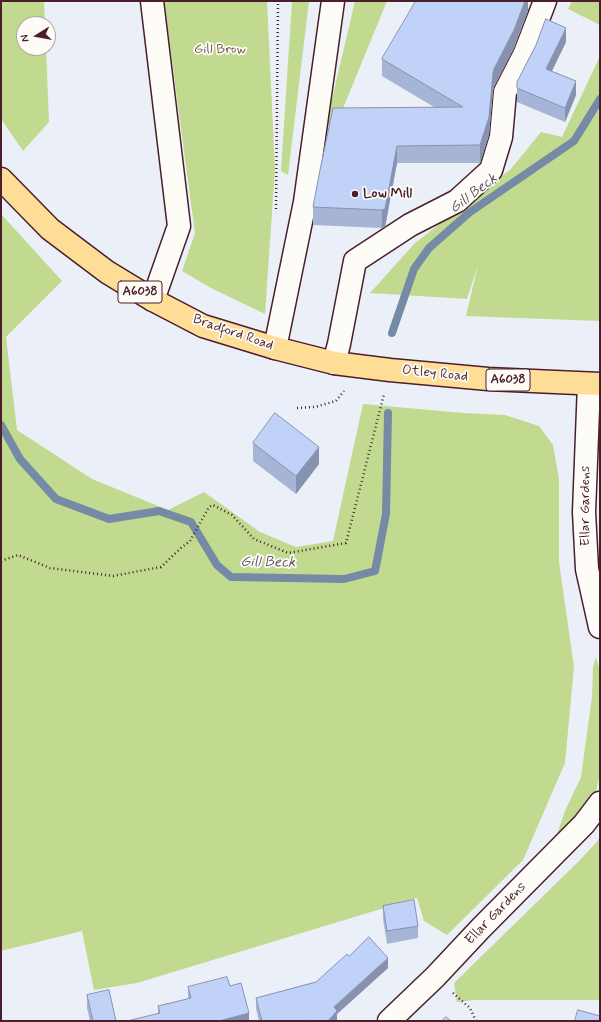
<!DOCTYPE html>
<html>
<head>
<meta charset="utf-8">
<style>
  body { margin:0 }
  #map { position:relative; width:601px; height:1022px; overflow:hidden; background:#ebeff7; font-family:Mynerve,sans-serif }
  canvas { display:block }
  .frame { position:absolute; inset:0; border:2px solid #4a1f2b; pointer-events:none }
  .north { position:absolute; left:16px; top:16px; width:40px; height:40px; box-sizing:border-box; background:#fdfcf7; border:1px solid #b5a4a5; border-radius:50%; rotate:259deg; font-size:11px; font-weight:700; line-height:16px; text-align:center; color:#4a1f2b }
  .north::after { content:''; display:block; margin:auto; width:14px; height:18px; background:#4a1f2b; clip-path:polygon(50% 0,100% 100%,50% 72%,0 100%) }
</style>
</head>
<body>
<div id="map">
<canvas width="601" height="1022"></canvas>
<div class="frame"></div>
<div class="north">N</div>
</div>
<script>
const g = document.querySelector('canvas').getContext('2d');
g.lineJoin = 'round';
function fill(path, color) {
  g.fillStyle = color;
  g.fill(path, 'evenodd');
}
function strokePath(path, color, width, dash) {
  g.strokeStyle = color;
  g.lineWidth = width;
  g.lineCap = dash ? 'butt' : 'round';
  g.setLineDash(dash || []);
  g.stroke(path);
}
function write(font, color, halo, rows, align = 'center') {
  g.font = font + ' Mynerve,sans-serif';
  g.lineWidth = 3.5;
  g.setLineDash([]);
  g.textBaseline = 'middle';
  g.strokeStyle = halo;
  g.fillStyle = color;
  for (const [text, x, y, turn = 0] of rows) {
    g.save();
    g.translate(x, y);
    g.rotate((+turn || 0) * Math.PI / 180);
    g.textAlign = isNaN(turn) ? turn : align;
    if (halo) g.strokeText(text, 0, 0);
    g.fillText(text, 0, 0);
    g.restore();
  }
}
fill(new Path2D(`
  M 1,1 L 44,1 L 45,24 L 24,24 L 24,48 L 46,48 L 49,122 L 23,151 L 1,119 Z
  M 164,1 L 267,1 L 275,169 L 265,314 L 211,288 L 182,271 L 195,233 Z
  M 292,1 L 309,1 L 288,175 L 281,171 Z
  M 355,1 L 387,1 L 337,123 L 326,125 Z
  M 572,1 L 600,1 L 600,25 L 568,9 Z
  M 600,56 L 600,321 L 466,316 L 478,265 L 467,299 L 370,293 L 415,243 L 511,169 L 541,132 L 562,137 Z
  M 1,214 L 62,281 L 6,337 L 17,430 L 92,479 L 168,510 L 204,492 L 260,532 L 296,547 L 333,541 L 363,404 L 463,413 L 505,415 L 539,426 L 553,445 L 559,479 L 559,562 L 574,667 L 565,763 L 523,860 L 447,935 L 424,921 L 417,898 L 137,983 L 94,990 L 82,931 L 1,951 Z
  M 596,657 L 600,671 L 600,774 L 596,791 L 581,817 L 553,846 L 565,811 L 581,777 L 592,697 L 593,667 Z
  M 600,837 L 600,1000 L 475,1000 L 457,1002 L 454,983 L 578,862 L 595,844 Z`), '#c1da90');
strokePath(new Path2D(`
  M 392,333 L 414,269 L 429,248 L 470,212 L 574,141 L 600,99
  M 1,425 L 20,459 L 56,499 L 109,519 L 159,511 L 191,522 L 217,565 L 231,577 L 344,579 L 375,571 L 386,514 L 388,413`), '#758aa4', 8);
const minor = new Path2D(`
  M 152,1 L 179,226 L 153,300
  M 275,348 L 305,202 L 333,1
  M 334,363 L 339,344 L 355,261 L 410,225 L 457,201 L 491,170 L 501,137 L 505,92 L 525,53 L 545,1
  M 589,384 L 584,512 L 587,569 L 600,627
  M 389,1021 L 435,977 L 481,928 L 584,824 L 600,803`);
const major = new Path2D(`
  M 1,179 L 50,229 L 107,272 L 153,300 L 203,326 L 275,348 L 334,363 L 390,370 L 488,379 L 600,384`);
strokePath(minor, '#4a1f2b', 25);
strokePath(major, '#4a1f2b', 25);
strokePath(new Path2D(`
  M 276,209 L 278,1
  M 297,408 L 315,407 L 336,401 L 344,391
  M 1,561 L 18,555 L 50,568 L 113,576 L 161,567 L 181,548 L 190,541 L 209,507 L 213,505 L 232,515 L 254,539 L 288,553 L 346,543 L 384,394
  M 453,993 L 470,1008 L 476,1021`), '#4a1f2b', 2.5, [1, 3]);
strokePath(minor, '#fdfcf7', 22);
strokePath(major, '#fedd96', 22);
fill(new Path2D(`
  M 528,1 L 528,11 L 514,48 L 494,87 L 493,91 L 489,135 L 480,163 L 397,163 L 385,227 L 382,228 L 313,225 L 313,207 L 434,107 L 382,76 L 382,59 Z
  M 566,42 L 552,71 L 576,95 L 565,122 L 517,102 L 517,88 Z
  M 253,443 L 319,464 L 296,494 L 253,461 Z
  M 383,906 L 418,926 L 418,938 L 387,944 L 383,919 Z
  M 349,956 L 388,968 L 337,1014 L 337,1021 L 259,1021 L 256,1009 L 256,998 L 316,982 Z
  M 230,986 L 249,1021 L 158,1014 L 158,1006 L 188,999 L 188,987 Z
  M 87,995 L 116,1021 L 90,1021 L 87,1008 Z`), '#a6b5d5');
fill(new Path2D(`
  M 525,1 L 528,1 L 528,11 L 514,48 L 494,87 L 493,91 L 489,135 L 480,163 L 480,145 L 493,73 L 494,69 Z
  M 566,28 L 566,42 L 546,83 L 546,69 Z
  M 576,81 L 576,95 L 565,122 L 565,108 Z
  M 397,146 L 397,163 L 385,227 L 382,228 L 382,210 Z
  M 319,447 L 319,464 L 296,494 L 296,476 Z
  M 388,958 L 388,968 L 337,1014 L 337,1021 L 328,1021 L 334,1007 Z
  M 249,1013 L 249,1021 L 219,1021 Z`), '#8793ae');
const building = new Path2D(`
  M 416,1 L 525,1 L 514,30 L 494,69 L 493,73 L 489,117 L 480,145 L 397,146 L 385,209 L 382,210 L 313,207 L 320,170 L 333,108 L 463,107 L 382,59 Z
  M 546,19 L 566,28 L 546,69 L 576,81 L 565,108 L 517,88 L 517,82 L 536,45 Z
  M 275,413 L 319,447 L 296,476 L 253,443 Z
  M 414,900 L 418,926 L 387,931 L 383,906 Z
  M 369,937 L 388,958 L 334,1007 L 337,1011 L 328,1021 L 311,1021 L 310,1020 L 307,1021 L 262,1021 L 256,998 L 316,982 L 347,954 L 349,956 Z
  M 227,977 L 230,986 L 241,983 L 249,1013 L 219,1021 L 127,1021 L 160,1013 L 158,1006 L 191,998 L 188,987 Z
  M 109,990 L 116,1021 L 93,1021 L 87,995 Z
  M 578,1010 L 600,1016 L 600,1021 L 575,1021 Z
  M 446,1017 L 451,1021 L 442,1021 Z`);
fill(building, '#c1d2f8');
strokePath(building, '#8793ae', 1);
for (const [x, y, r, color] of [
  [355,194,4,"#4a1f2b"]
]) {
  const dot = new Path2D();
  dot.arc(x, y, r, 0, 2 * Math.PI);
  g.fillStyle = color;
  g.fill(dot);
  strokePath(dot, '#fdfcf7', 1.5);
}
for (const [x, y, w] of [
  [140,292,44],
  [508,380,44]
]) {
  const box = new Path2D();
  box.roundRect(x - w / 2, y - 11, w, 22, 3);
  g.fillStyle = '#fdfcf7';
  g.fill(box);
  strokePath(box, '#4a1f2b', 1);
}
write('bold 13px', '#4a1f2b', null, [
  ["A6038",140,292],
  ["A6038",508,380]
]);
write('14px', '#6e5749', '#fdfcf7', [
  ["Gill Brow",220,50]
]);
write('bold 14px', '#4a1f2b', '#fdfcf7', [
  ["Low Mill",363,194]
], 'left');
write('14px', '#4a1f2b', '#fdfcf7', [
  ["Bradford Road",233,333,19],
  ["Otley Road",435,374,6],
  ["Ellar Gardens",586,506,-90],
  ["Ellar Gardens",496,914,-46]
]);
write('italic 15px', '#605467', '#fdfcf7', [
  ["Gill Beck",474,194,-37],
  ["Gill Beck",268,563,1]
]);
</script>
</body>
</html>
